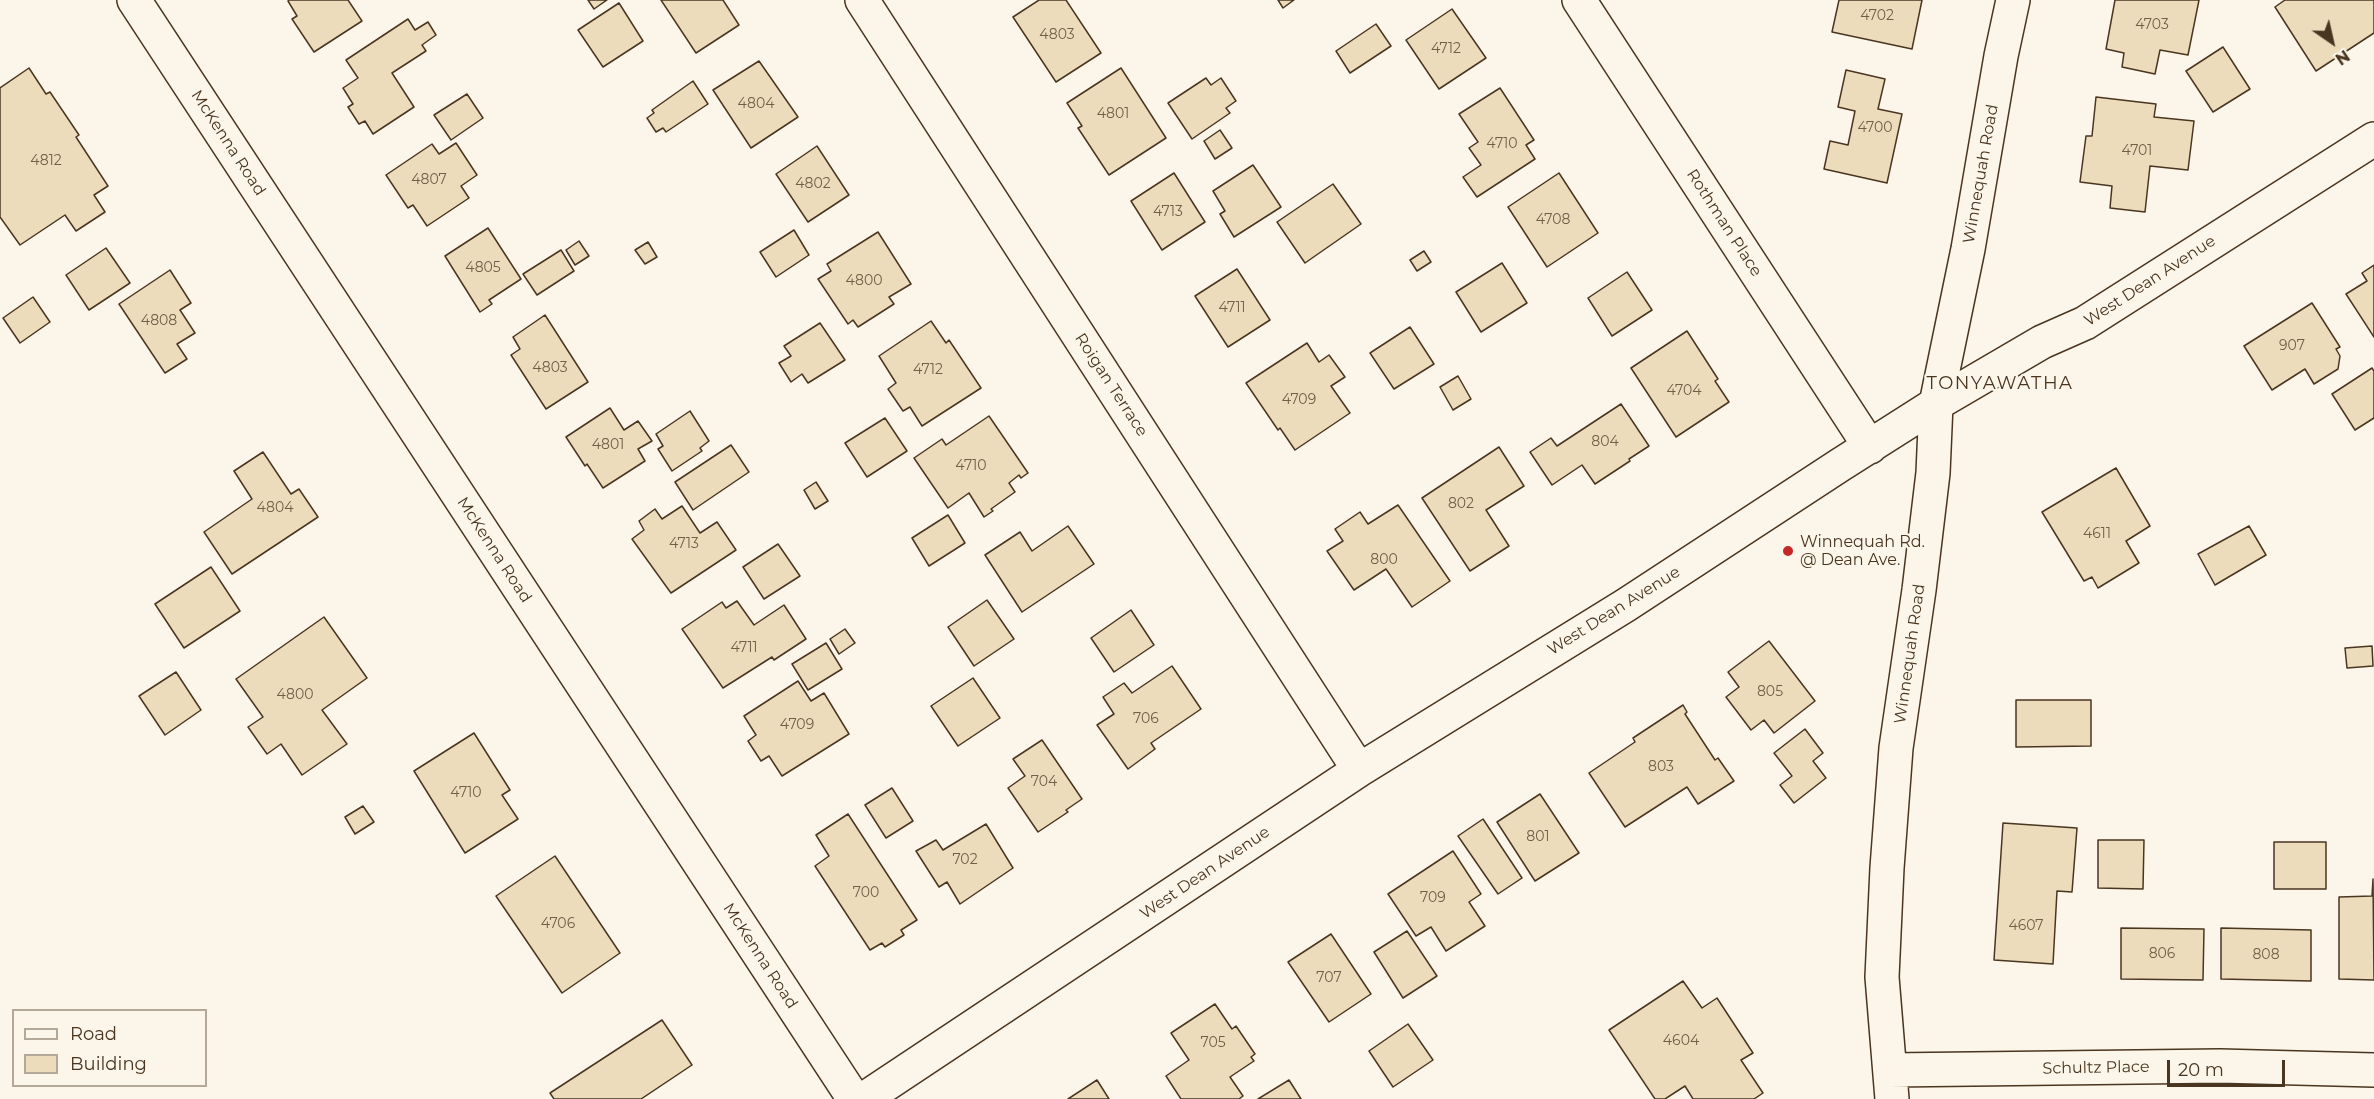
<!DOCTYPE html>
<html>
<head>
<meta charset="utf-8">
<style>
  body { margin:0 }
  #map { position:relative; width:2374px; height:1099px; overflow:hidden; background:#fbf6e9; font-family:Montserrat,sans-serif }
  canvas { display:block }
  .legend { position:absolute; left:12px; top:1009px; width:195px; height:78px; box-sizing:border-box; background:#fbf6e9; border:2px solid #b4a999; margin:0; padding:8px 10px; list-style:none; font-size:18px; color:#4a3520 }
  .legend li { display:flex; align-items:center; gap:12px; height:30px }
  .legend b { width:30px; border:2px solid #b4a999 }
  .north { position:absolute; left:2302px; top:12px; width:60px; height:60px; -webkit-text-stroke:4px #fbf6e9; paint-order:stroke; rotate:146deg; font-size:16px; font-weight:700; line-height:24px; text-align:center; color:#4a3520 }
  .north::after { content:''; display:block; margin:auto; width:21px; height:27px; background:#4a3520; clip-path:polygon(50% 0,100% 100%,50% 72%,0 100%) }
  .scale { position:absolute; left:2167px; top:1060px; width:118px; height:27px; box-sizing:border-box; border:3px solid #4a3520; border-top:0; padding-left:8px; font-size:18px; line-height:21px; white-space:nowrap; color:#4a3520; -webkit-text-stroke:4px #fbf6e9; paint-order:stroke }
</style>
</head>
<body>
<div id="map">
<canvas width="2374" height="1099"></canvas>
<ul class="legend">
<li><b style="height:8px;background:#fbf6e9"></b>Road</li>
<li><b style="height:16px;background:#ecdcbc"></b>Building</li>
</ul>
<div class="north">N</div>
<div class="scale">20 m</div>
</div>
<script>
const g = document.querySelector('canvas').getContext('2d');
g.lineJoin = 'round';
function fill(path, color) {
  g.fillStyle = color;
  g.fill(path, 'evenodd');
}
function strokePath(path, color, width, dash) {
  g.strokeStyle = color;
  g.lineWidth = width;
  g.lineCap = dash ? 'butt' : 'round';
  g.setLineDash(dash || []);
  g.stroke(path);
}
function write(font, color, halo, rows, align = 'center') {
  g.font = font + ' Montserrat,sans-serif';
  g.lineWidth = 4.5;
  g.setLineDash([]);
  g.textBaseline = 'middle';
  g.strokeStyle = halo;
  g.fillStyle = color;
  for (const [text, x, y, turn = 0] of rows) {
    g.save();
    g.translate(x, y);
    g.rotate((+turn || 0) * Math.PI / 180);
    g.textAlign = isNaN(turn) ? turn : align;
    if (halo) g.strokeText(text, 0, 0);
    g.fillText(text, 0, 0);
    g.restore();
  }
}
const building = new Path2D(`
  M 289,0 L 348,0 L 362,21 L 314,52 L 292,19 L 297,16 L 288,1 Z
  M 588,0 L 607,0 L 594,9 Z
  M 661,0 L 723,0 L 739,25 L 696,53 Z
  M 1039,0 L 1066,0 L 1101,53 L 1056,82 L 1013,17 Z
  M 1278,0 L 1294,0 L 1283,8 Z
  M 1839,0 L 1922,0 L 1912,49 L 1832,32 Z
  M 2115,0 L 2199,0 L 2188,55 L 2160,50 L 2155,74 L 2122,67 L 2124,53 L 2106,49 Z
  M 2285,0 L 2374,0 L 2374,33 L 2316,71 L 2275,7 Z
  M 619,3 L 643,41 L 603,67 L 578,30 Z
  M 1452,9 L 1486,58 L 1439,89 L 1406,40 Z
  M 408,19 L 415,30 L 428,22 L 436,35 L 422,45 L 426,51 L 392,73 L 414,107 L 373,134 L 365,121 L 359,124 L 348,107 L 353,104 L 343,88 L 358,78 L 346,60 Z
  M 1376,24 L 1391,46 L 1350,73 L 1336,51 Z
  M 2223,47 L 2250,89 L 2213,112 L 2186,71 Z
  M 759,61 L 798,117 L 751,148 L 713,90 Z
  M 29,68 L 46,94 L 50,92 L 79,135 L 76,137 L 108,186 L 94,195 L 105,212 L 76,231 L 65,215 L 20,245 L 0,217 L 0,88 Z
  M 1121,68 L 1166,138 L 1109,175 L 1078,128 L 1082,126 L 1067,103 Z
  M 1846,70 L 1885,79 L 1878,109 L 1902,114 L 1887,183 L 1824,169 L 1830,141 L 1848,145 L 1855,111 L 1838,107 Z
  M 1206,78 L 1211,85 L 1221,78 L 1236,101 L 1226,108 L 1230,113 L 1192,139 L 1168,103 Z
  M 693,81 L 708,104 L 666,132 L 663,128 L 656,132 L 647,118 L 654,113 L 652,110 Z
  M 1500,88 L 1534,140 L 1526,145 L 1535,159 L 1477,197 L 1463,177 L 1481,165 L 1469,148 L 1478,142 L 1459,114 Z
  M 467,94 L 483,118 L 451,140 L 434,115 Z
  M 2096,97 L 2156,104 L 2154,117 L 2194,121 L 2188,170 L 2150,166 L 2145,212 L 2110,208 L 2112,186 L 2080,182 L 2086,136 L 2092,136 Z
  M 1220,130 L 1232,148 L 1215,159 L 1204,141 Z
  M 456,143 L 477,175 L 461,186 L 469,198 L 427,226 L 413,205 L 408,208 L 386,175 L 432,144 L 439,154 Z
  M 817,146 L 849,195 L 808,222 L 776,174 Z
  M 1253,165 L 1281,207 L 1234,237 L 1220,214 L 1225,211 L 1213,191 Z
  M 1174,173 L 1205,222 L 1162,250 L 1131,201 Z
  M 1559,173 L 1598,233 L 1547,267 L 1508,207 Z
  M 1333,184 L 1361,224 L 1305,263 L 1277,222 Z
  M 488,228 L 521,279 L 489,300 L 492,304 L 480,312 L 445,256 Z
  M 794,230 L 809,255 L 776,277 L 760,252 Z
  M 878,232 L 911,284 L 889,297 L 894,304 L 858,327 L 853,320 L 848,324 L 818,279 L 831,271 L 827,264 Z
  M 579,241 L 589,256 L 575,265 L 566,250 Z
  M 648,242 L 657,257 L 645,264 L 635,250 Z
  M 106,248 L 130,283 L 89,310 L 66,275 Z
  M 561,250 L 574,271 L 537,295 L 523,274 Z
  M 1424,251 L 1431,262 L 1417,271 L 1410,260 Z
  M 1502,263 L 1527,303 L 1481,332 L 1456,292 Z
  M 2374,265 L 2374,337 L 2346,294 L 2367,281 L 2362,273 Z
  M 1237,269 L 1270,320 L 1228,347 L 1195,296 Z
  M 170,270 L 191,303 L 180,310 L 195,333 L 177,344 L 187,359 L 165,373 L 119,304 Z
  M 1627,272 L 1652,310 L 1612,336 L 1588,298 Z
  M 33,297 L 50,322 L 20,343 L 3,318 Z
  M 2312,303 L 2340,347 L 2336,349 L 2340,356 L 2338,369 L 2314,384 L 2305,369 L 2272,390 L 2244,346 Z
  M 545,315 L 588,382 L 546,409 L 511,355 L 520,349 L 513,337 Z
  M 931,321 L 946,343 L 949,340 L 981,388 L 922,426 L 910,407 L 903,411 L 888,389 L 896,383 L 879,356 Z
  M 820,323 L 845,360 L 808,383 L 802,374 L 791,382 L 779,363 L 791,356 L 784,346 Z
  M 1410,327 L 1434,364 L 1394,389 L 1370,353 Z
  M 1687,331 L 1718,379 L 1715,381 L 1729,402 L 1676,437 L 1631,368 Z
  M 1307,343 L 1319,362 L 1329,355 L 1345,377 L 1331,386 L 1350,413 L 1295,450 L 1280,428 L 1278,430 L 1246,383 Z
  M 2372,368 L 2374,371 L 2374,418 L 2355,430 L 2332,394 Z
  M 1458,376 L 1471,399 L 1453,410 L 1440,387 Z
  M 1621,404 L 1649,446 L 1629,459 L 1630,461 L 1595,484 L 1582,465 L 1552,485 L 1530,452 L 1551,438 L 1557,446 Z
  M 610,408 L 624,430 L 638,421 L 652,441 L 638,449 L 645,461 L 603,488 L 587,464 L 585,466 L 566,437 Z
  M 690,411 L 709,441 L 700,448 L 702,451 L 672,471 L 658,449 L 663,446 L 656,434 Z
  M 989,416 L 1028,473 L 1021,478 L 1019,475 L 1009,483 L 1015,492 L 991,509 L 993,511 L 984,517 L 969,493 L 948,508 L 914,458 L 942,439 L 946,445 Z
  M 885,418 L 907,451 L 867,477 L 845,443 Z
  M 731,445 L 749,472 L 693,510 L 675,482 Z
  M 1499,447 L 1524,486 L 1486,510 L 1509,546 L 1470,571 L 1422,498 Z
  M 263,452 L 291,494 L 299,489 L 318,517 L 232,574 L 204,532 L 252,499 L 234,471 Z
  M 2116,468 L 2150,526 L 2126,541 L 2139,563 L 2098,588 L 2092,577 L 2084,581 L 2042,512 Z
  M 816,482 L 828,501 L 815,509 L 804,490 Z
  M 1398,505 L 1450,581 L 1412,607 L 1386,569 L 1354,590 L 1327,551 L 1343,541 L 1335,529 L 1360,512 L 1368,524 Z
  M 682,506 L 700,533 L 717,522 L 736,550 L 671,593 L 632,539 L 644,530 L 639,521 L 655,509 L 662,519 Z
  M 948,515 L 965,543 L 929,566 L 912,538 Z
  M 1068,526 L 1094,564 L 1022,612 L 985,555 L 1020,532 L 1032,551 Z
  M 2249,526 L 2266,555 L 2215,585 L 2198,554 Z
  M 778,544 L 800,576 L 764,599 L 743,567 Z
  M 211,567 L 240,611 L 184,648 L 155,604 Z
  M 987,600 L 1014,639 L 974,666 L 948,627 Z
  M 737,601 L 754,625 L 784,605 L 806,639 L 774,660 L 772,657 L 723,688 L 682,629 L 722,602 L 726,608 Z
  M 1131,610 L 1154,645 L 1114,672 L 1091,638 Z
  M 324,617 L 367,678 L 322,710 L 347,744 L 302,775 L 281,744 L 267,754 L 248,727 L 263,717 L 236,679 Z
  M 845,629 L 855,643 L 839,654 L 830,639 Z
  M 1769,641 L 1815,701 L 1774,733 L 1764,720 L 1751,730 L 1726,697 L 1739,687 L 1728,672 Z
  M 826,643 L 842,669 L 808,690 L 792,664 Z
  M 2372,646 L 2373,666 L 2347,668 L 2345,648 Z
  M 1172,666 L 1201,709 L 1151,743 L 1155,749 L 1128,769 L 1097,725 L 1114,714 L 1103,697 L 1124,683 L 1132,693 Z
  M 176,672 L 201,710 L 165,735 L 139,696 Z
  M 973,678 L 1000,718 L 958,746 L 931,706 Z
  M 798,681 L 811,701 L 824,693 L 849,734 L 782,776 L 769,756 L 761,761 L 748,741 L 756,735 L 744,716 Z
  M 2016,700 L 2091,700 L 2091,746 L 2016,747 Z
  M 1683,705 L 1687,712 L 1685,714 L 1715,760 L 1718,758 L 1734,781 L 1698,804 L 1687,787 L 1625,827 L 1589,773 L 1635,742 L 1633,738 Z
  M 1805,729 L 1823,753 L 1813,761 L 1826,778 L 1794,803 L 1780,785 L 1792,776 L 1774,753 Z
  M 474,733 L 510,790 L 502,795 L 518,819 L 465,853 L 414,771 Z
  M 1042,740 L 1082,799 L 1066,810 L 1068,812 L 1038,832 L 1008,788 L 1025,776 L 1013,759 Z
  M 892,788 L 913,821 L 886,838 L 865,805 Z
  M 1540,794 L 1579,853 L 1535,881 L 1497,822 Z
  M 363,806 L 374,822 L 355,834 L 345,817 Z
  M 848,814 L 917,920 L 901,930 L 904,935 L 885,947 L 882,943 L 870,950 L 815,866 L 829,856 L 816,835 Z
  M 1483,819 L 1522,878 L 1498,894 L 1458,836 Z
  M 2003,823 L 2077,828 L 2072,892 L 2057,891 L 2053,964 L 1994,960 Z
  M 986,824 L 1013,868 L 960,904 L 947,882 L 939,887 L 916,851 L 936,840 L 943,850 Z
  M 2098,840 L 2144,840 L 2143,889 L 2098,888 Z
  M 2274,842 L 2326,842 L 2326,889 L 2274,889 Z
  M 1453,851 L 1481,894 L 1469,902 L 1485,926 L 1446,951 L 1431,927 L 1416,936 L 1388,894 Z
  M 555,856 L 620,953 L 562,993 L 496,896 Z
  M 2373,879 L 2374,980 L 2339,979 L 2339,897 L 2372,896 Z
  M 2121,928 L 2204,929 L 2203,980 L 2121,979 Z
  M 2221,928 L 2311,930 L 2311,981 L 2221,979 Z
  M 1407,931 L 1437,976 L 1403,998 L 1374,952 Z
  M 1331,934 L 1371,994 L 1329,1022 L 1288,962 Z
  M 1683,981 L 1702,1008 L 1717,998 L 1753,1053 L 1741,1060 L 1763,1093 L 1754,1099 L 1693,1099 L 1685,1086 L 1665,1099 L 1655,1099 L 1609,1030 Z
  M 1215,1004 L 1232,1029 L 1236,1026 L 1255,1054 L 1251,1057 L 1254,1061 L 1230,1077 L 1243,1096 L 1239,1099 L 1181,1099 L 1166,1076 L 1189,1060 L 1171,1033 Z
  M 662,1020 L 692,1065 L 641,1099 L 554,1099 L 550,1093 Z
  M 1408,1024 L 1433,1060 L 1393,1087 L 1369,1051 Z
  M 1097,1080 L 1109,1099 L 1068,1099 Z
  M 1289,1080 L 1301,1099 L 1258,1099 Z`);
fill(building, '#ecdcbc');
strokePath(building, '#4a3520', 1.5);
const minor = new Path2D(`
  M 134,0 L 854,1099
  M 862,0 L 1359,770
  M 1579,0 L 1870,447
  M 1890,1070 L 2220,1066 L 2374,1070
  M 864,1099 L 1359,770 L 1626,605 L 1840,465 L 1936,404 L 2042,342 L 2085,323 L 2374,139
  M 1892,1099 L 1882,977 L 1887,868 L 1896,748 L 1919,590 L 1933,473 L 1936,404 L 1968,249 L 2001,56 L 2013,0`);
strokePath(minor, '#4a3520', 36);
strokePath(minor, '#fbf6e9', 33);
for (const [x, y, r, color] of [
  [1788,551,6,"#c62828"]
]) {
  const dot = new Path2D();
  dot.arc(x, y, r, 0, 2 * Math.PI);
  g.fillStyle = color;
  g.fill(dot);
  strokePath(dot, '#fbf6e9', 2);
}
write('14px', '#725f47', null, [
  ["4702",1877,16],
  ["4703",2152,25],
  ["4803",1057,35],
  ["4712",1446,49],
  ["4804",756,104],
  ["4801",1113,114],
  ["4700",1875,128],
  ["4710",1502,144],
  ["4701",2137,151],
  ["4812",46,161],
  ["4807",429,180],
  ["4802",813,184],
  ["4713",1168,212],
  ["4708",1553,220],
  ["4805",483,268],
  ["4800",864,281],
  ["4711",1232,308],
  ["4808",159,321],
  ["907",2292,346],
  ["4803",550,368],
  ["4712",928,370],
  ["4704",1684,391],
  ["4709",1299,400],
  ["804",1605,442],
  ["4801",608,445],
  ["4710",971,466],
  ["802",1461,504],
  ["4804",275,508],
  ["4611",2097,534],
  ["4713",684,544],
  ["800",1384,560],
  ["4711",744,648],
  ["805",1770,692],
  ["4800",295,695],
  ["706",1146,719],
  ["4709",797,725],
  ["803",1661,767],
  ["704",1044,782],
  ["4710",466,793],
  ["801",1538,837],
  ["702",965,860],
  ["700",866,893],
  ["709",1433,898],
  ["4706",558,924],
  ["4607",2026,926],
  ["806",2162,954],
  ["808",2266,955],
  ["707",1329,978],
  ["4604",1681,1041],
  ["705",1213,1043]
]);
write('16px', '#4a3520', '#fbf6e9', [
  ["McKenna Road",228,143,57],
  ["Winnequah Road",1981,174,-80],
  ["Rothman Place",1724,223,57],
  ["West Dean Avenue",2150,281,-33],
  ["Roigan Terrace",1111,385,57],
  ["McKenna Road",494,550,57],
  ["West Dean Avenue",1614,611,-32],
  ["Winnequah Road",1910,654,-82],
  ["West Dean Avenue",1205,873,-34],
  ["McKenna Road",760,956,57],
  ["Schultz Place",2096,1068,-1]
]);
write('16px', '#4a3520', '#fbf6e9', [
  ["Winnequah Rd.",1800,542],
  ["@ Dean Ave.",1800,560]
], 'left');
g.letterSpacing = '1.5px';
write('18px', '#4a3520', '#fbf6e9', [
  ["TONYAWATHA",2000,384]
]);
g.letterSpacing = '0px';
</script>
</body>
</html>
